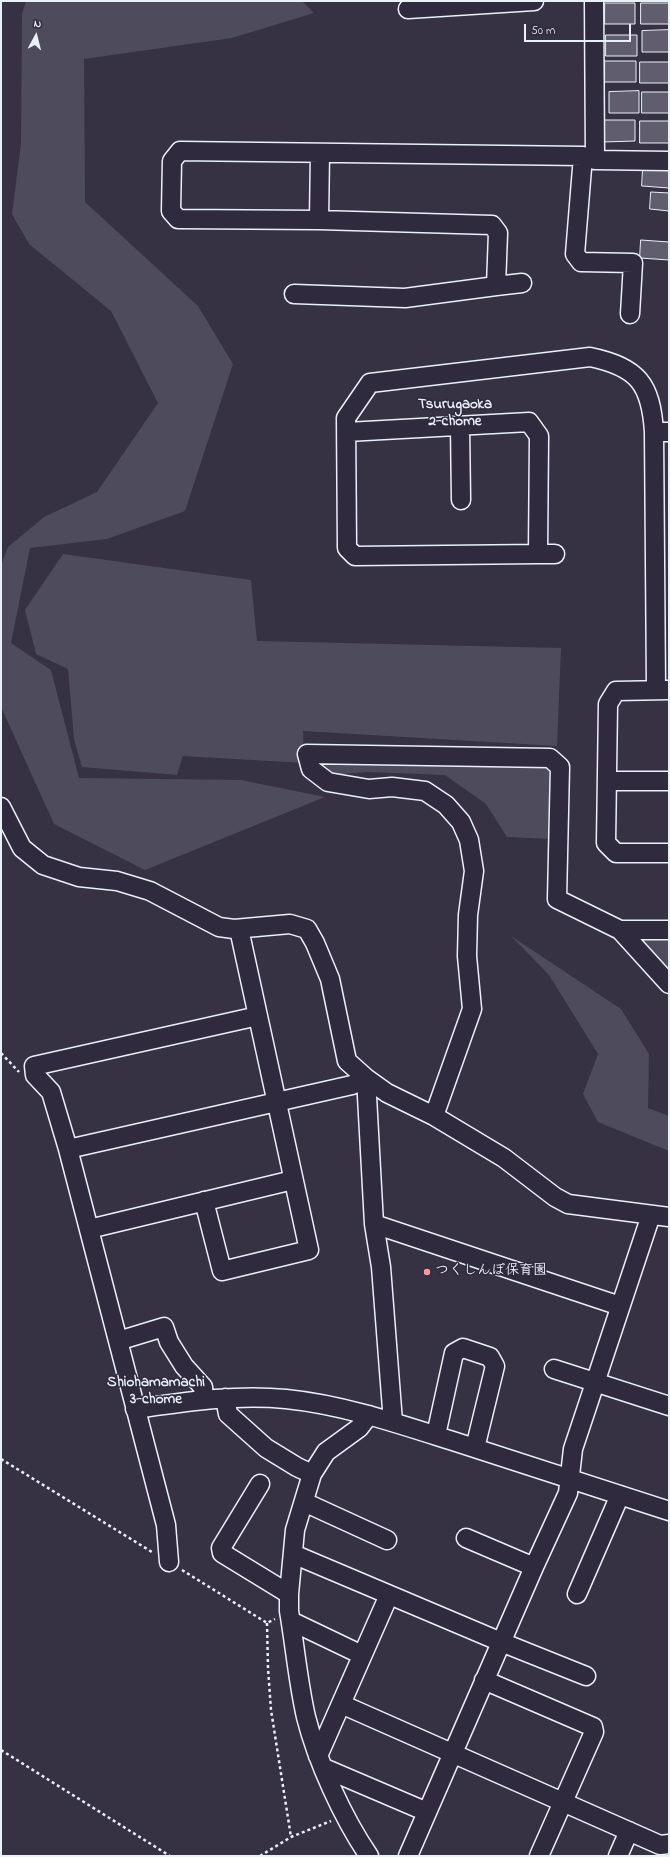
<!DOCTYPE html>
<html>
<head>
<meta charset="utf-8">
<style>
  body { margin:0 }
  #map { position:relative; width:670px; height:1857px; overflow:hidden; background:#363244; font-family:"Indie Flower",sans-serif }
  canvas { display:block }
  .frame { position:absolute; inset:0; border:2px solid #e8f1f8; pointer-events:none }
  .north { position:absolute; left:16px; top:16px; width:40px; height:40px; -webkit-text-stroke:3px #2f2a3d; paint-order:stroke; rotate:7deg; font-size:11px; font-weight:700; line-height:16px; text-align:center; color:#e8f1f8 }
  .north::after { content:''; display:block; margin:auto; width:14px; height:18px; background:#e8f1f8; clip-path:polygon(50% 0,100% 100%,50% 72%,0 100%) }
  .scale { position:absolute; left:524px; top:24px; width:107px; height:18px; box-sizing:border-box; border:2px solid #e8f1f8; border-top:0; padding-left:5px; font-size:12px; line-height:14px; white-space:nowrap; color:#e8f1f8; -webkit-text-stroke:3px #2f2a3d; paint-order:stroke }
</style>
</head>
<body>
<div id="map">
<canvas width="670" height="1857"></canvas>
<div class="frame"></div>
<div class="north">N</div>
<div class="scale">50 m</div>
</div>
<script>
const g = document.querySelector('canvas').getContext('2d');
g.lineJoin = 'round';
function fill(path, color) {
  g.fillStyle = color;
  g.fill(path, 'evenodd');
}
function strokePath(path, color, width, dash) {
  g.strokeStyle = color;
  g.lineWidth = width;
  g.lineCap = dash ? 'butt' : 'round';
  g.setLineDash(dash || []);
  g.stroke(path);
}
function write(font, color, halo, rows, align = 'center') {
  g.font = font + ' "Indie Flower","Klee One",sans-serif';
  g.lineWidth = 3;
  g.setLineDash([]);
  g.textBaseline = 'middle';
  g.strokeStyle = halo;
  g.fillStyle = color;
  for (const [text, x, y, turn = 0] of rows) {
    g.save();
    g.translate(x, y);
    g.rotate((+turn || 0) * Math.PI / 180);
    g.textAlign = isNaN(turn) ? turn : align;
    if (halo) g.strokeText(text, 0, 0);
    g.fillText(text, 0, 0);
    g.restore();
  }
}
fill(new Path2D(`
  M 26,1 L 302,1 L 314,13 L 232,38 L 84,59 L 85,202 L 198,306 L 233,364 L 185,511 L 107,539 L 30,548 L 11,643 L 51,670 L 79,778 L 241,780 L 325,797 L 145,870 L 54,824 L 1,707 L 1,565 L 8,547 L 44,517 L 97,492 L 158,403 L 111,311 L 29,244 L 12,214 L 21,144 L 22,14 Z
  M 63,554 L 251,580 L 257,641 L 561,648 L 557,746 L 303,731 L 304,763 L 183,756 L 177,775 L 82,767 L 74,739 L 68,669 L 36,654 L 25,610 Z
  M 316,759 L 545,762 L 553,770 L 552,839 L 507,837 L 486,804 L 445,775 L 368,772 L 330,775 L 316,765 Z
  M 511,936 L 621,1009 L 649,1054 L 648,1108 L 669,1116 L 669,1151 L 598,1122 L 583,1094 L 598,1054 L 549,975 Z
  M 641,936 L 669,937 L 669,974 L 639,941 Z`), '#4d4b5c');
const building = new Path2D(`
  M 605,3 L 635,3 L 635,24 L 605,24 Z
  M 641,3 L 669,3 L 669,24 L 641,24 Z
  M 669,30 L 669,52 L 642,52 L 642,31 Z
  M 606,35 L 637,35 L 637,56 L 606,56 Z
  M 605,61 L 636,61 L 636,82 L 605,82 Z
  M 640,62 L 669,62 L 669,83 L 640,83 Z
  M 639,91 L 639,113 L 609,113 L 609,92 Z
  M 642,92 L 669,92 L 669,113 L 642,113 Z
  M 604,120 L 635,120 L 635,141 L 604,142 Z
  M 640,121 L 669,121 L 669,143 L 640,143 Z
  M 643,168 L 669,170 L 669,188 L 642,186 Z
  M 651,192 L 669,193 L 669,211 L 650,209 Z
  M 641,240 L 669,242 L 669,260 L 640,258 Z`);
fill(building, '#605e6e');
strokePath(building, '#e8f1f8', 1);
const minor = new Path2D(`
  M 594,1 L 595,160
  M 408,9 L 534,1
  M 583,156 L 575,254 L 581,262 L 633,263 L 630,314
  M 319,220 L 320,153
  M 496,286 L 522,283
  M 294,294 L 405,298 L 496,286 L 498,233 L 492,225 L 319,220 L 178,219 L 171,211 L 172,161 L 180,151 L 583,156 L 595,160 L 669,161
  M 460,426 L 461,500
  M 347,432 L 529,422 L 539,436 L 538,554 L 355,556 L 347,548 L 346,418 L 370,383 L 590,357 C 638,367 651,384 654,432
  M 538,554 L 555,554
  M 656,689 L 654,432 L 669,432
  M 669,690 L 616,691 L 608,704 L 606,843 L 616,853 L 669,853
  M 607,781 L 669,781
  M 1,807 L 22,848 L 43,865 L 79,877 L 117,881 L 150,891 L 219,927 L 234,929 L 290,924 L 307,929 L 315,943 L 330,979 L 347,1061 L 366,1078 L 387,1093 L 434,1116 L 504,1158 L 555,1197 L 568,1204 L 669,1217
  M 620,930 L 669,930
  M 434,1116 L 472,1009 L 467,956 L 468,915 L 474,871 L 469,840 L 461,822 L 446,805 L 425,791 L 392,787 L 369,789 L 328,782 L 311,769 L 307,754 L 550,758 L 560,767 L 557,899 L 620,930 L 669,984
  M 68,1149 L 352,1085 L 366,1078 L 374,1224 L 381,1267 L 393,1422
  M 204,1201 L 222,1271 L 309,1250 L 239,929
  M 374,1224 L 620,1306
  M 89,1229 L 293,1180
  M 118,1341 L 164,1327 L 169,1342 L 184,1366 L 203,1387 L 204,1400
  M 554,1369 L 669,1406
  M 225,1398 L 228,1414 L 266,1448 L 297,1467 L 312,1474
  M 135,1409 C 185,1402 235,1394 286,1399 C 345,1405 402,1425 459,1443 C 529,1465 599,1488 669,1511
  M 436,1435 L 454,1353 L 463,1348 L 490,1357 L 495,1366 L 475,1448
  M 260,1484 L 221,1548 L 222,1553 L 289,1594
  M 304,1502 L 387,1540
  M 466,1538 L 534,1567
  M 293,1554 L 501,1642 L 586,1676
  M 169,1562 L 166,1525 L 68,1149 L 51,1092 L 35,1075 L 34,1066 L 258,1016
  M 577,1594 L 620,1495
  M 291,1621 L 362,1655
  M 484,1680 L 593,1727 L 594,1732 L 539,1856
  M 341,1704 L 660,1845 L 669,1844
  M 318,1756 L 389,1595
  M 324,1768 L 427,1812
  M 369,1856 C 343,1818 317,1761 306,1717 C 298,1682 295,1646 289,1611 L 289,1594 L 295,1530 L 312,1474 L 326,1452 L 359,1428 L 369,1415
  M 408,1856 L 534,1567 L 568,1493 L 573,1449 L 651,1215
  M 618,1856 L 629,1831`);
strokePath(minor, '#e8f1f8', 21);
strokePath(new Path2D(`
  M 1,1053 L 19,1072
  M 1,1459 L 152,1552
  M 182,1570 L 267,1623 L 275,1619
  M 267,1623 L 268,1668 L 271,1710 L 291,1837
  M 1,1750 L 170,1856
  M 260,1856 L 291,1837 L 331,1821`), '#e8f1f8', 2.5, [3, 3]);
strokePath(minor, '#2f2a3d', 18);
for (const [x, y, r, color] of [
  [427,1272,4,"#ff9aa2"]
]) {
  const dot = new Path2D();
  dot.arc(x, y, r, 0, 2 * Math.PI);
  g.fillStyle = color;
  g.fill(dot);
  strokePath(dot, '#2f2a3d', 1.5);
}
write('bold 14px', '#e8f1f8', '#2f2a3d', [
  ["つくしんぼ保育園",435,1272]
], 'left');
write('bold 15px', '#e8f1f8', '#2f2a3d', [
  ["Tsurugaoka",455,406],
  ["2-chome",455,423],
  ["Shiohamamachi",156,1384],
  ["3-chome",156,1401]
]);
</script>
</body>
</html>
